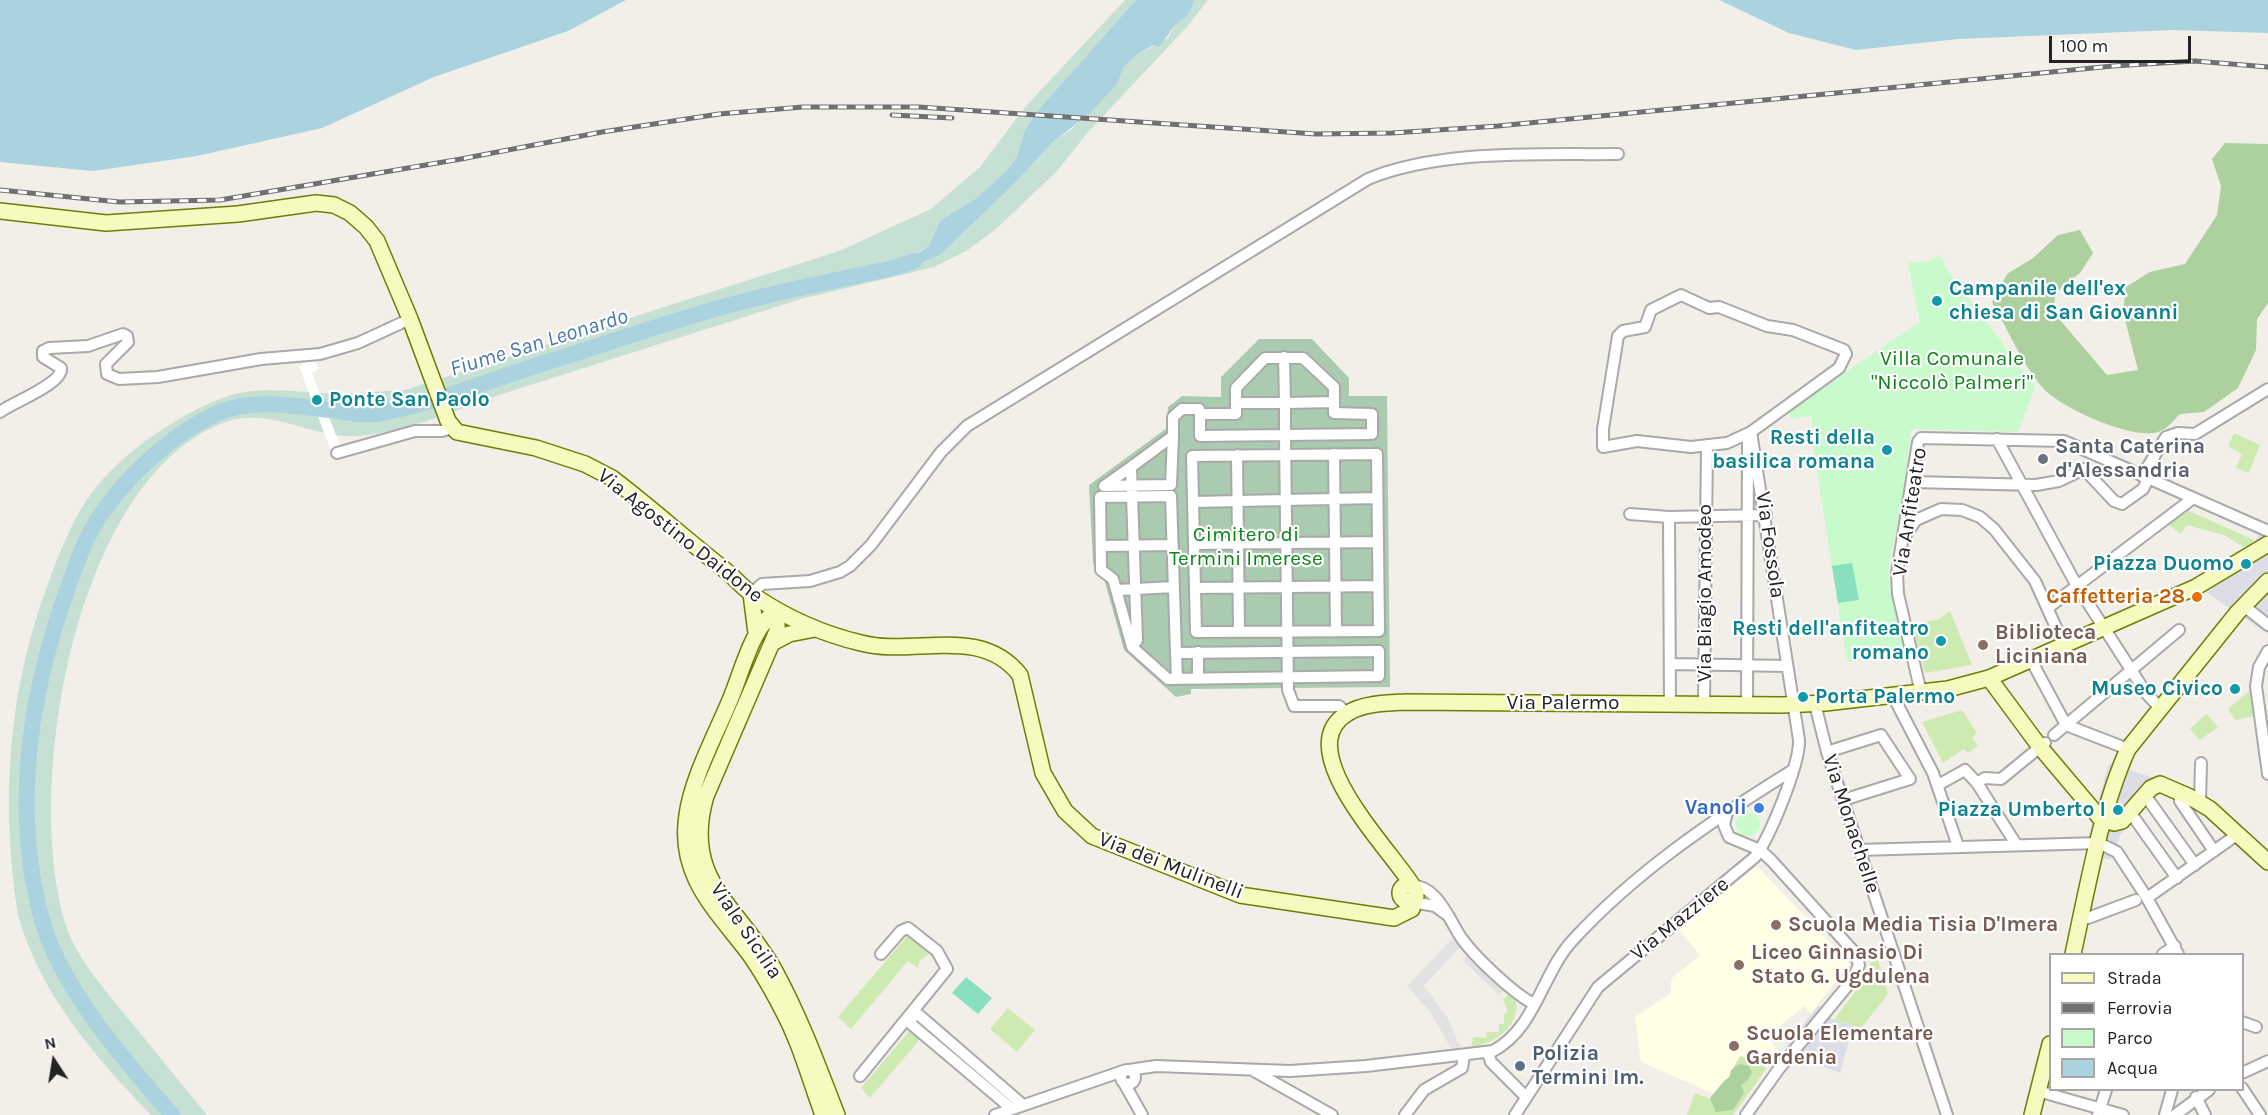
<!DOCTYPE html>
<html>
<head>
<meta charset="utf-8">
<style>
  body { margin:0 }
  #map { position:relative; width:2268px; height:1115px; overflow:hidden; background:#f2efe9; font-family:Karla,sans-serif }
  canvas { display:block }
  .legend { position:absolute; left:2049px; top:953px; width:195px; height:138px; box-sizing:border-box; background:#fff; border:2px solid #a7a7a7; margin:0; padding:8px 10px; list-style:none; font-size:18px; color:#222 }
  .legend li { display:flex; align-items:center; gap:12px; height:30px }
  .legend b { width:30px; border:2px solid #a7a7a7 }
  .north { position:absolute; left:24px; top:1031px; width:60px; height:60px; -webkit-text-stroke:4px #fff; paint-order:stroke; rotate:348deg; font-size:16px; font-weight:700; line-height:24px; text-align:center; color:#222 }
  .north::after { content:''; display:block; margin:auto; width:21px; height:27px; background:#222; clip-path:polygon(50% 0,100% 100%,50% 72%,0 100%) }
  .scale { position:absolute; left:2049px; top:36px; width:142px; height:27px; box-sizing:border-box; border:3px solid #222; border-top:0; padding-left:8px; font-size:18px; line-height:21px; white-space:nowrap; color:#222; -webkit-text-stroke:4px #fff; paint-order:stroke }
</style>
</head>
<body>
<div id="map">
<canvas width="2268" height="1115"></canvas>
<ul class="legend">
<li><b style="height:8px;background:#f7fabf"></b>Strada</li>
<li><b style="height:8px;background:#707070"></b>Ferrovia</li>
<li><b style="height:16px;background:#c8facc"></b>Parco</li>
<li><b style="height:16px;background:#aad3df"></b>Acqua</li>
</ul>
<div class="north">N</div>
<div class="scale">100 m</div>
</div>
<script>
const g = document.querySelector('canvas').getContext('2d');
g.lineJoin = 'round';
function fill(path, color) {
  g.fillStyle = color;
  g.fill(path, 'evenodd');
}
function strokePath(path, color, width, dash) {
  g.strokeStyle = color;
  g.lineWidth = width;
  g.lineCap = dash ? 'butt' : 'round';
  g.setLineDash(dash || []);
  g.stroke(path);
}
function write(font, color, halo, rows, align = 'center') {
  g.font = font + ' Karla,sans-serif';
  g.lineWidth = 4.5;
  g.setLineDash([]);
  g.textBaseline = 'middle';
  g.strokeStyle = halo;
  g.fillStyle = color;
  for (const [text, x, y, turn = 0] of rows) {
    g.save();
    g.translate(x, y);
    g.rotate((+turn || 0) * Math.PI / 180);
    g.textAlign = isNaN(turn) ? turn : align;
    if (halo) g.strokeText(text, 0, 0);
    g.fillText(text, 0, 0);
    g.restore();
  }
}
fill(new Path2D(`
  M 1757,866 L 1850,964 L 1811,1013 L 1805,1006 L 1766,1036 L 1780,1052 L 1739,1105 L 1641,1062 L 1635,1017 L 1671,993 L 1671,979 L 1700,955 L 1679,930 Z`), '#ffffe5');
fill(new Path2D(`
  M 2234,433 L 2260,445 L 2249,473 L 2236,468 L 2242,454 L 2228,446 Z
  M 2187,510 L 2254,540 L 2247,549 L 2224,535 L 2187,525 L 2181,534 L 2168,524 Z
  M 1950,611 L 1972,665 L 1925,673 L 1912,625 L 1939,619 Z
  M 2249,691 L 2254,695 L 2256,716 L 2235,720 L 2228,709 Z
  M 1962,710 L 1977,733 L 1972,738 L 1978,746 L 1968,753 L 1964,749 L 1943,763 L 1922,722 Z
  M 2206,714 L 2218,727 L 2200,740 L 2190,729 Z
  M 908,935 L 929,954 L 920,960 L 918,968 L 908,961 L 851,1029 L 838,1017 Z
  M 1878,960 L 1888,994 L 1861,1028 L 1834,1020 L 1868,975 L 1871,962 Z
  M 1509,994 L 1516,1002 C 1519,1028 1494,1043 1472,1047 L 1473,1037 L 1486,1038 L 1487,1032 L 1499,1032 L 1499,1024 L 1504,1024 L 1504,1014 L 1508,1012 L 1503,1000 Z
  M 1008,1008 L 1035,1030 L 1017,1052 L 990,1029 Z
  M 911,1029 L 921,1038 L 870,1098 L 861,1088 Z
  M 1740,1056 L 1767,1068 L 1733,1115 L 1687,1115 L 1695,1093 L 1715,1101 Z`), '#cdebb0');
fill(new Path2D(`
  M 2225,143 L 2268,144 L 2268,303 L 2257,319 L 2256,350 L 2238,388 L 2204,412 L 2180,414 C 2172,422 2166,431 2154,433 C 2127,437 2059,408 2041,386 C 2022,363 2007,328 1992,302 L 2007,274 L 2033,258 L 2058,235 L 2080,230 L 2093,253 L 2080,273 L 2055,293 L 2054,313 L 2107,375 L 2138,370 L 2123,312 L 2126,287 L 2150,272 L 2185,264 L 2217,215 L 2221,186 L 2212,159 Z
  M 1739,1064 L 1749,1066 L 1752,1072 L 1748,1080 L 1741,1085 L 1744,1093 L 1733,1110 L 1716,1112 L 1710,1098 L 1725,1080 L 1730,1077 L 1731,1070 Z`), '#add19e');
fill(new Path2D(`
  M 1125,0 L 1136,0 L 1039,109 L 1025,130 L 1016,159 L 1008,169 L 978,197 L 940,221 L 928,247 L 902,261 L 895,268 L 905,270 L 940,255 L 1014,184 L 1052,143 L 1072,129 L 1118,83 L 1123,68 L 1135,56 L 1168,38 L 1176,24 L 1188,15 L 1195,0 L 1208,0 L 1186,28 L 1089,131 L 1056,172 L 996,229 L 966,251 L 934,267 L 801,299 L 477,402 C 448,416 377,439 344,436 C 307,433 267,409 229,421 C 74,472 22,792 67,928 C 78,961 105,989 126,1016 C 153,1049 180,1082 207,1115 L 151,1115 C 95,1057 40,994 18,915 C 0,801 8,689 49,581 C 61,549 75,512 98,485 C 128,449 177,416 220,399 C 259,383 302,394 343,394 C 363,393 384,391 405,390 L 839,251 L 931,209 L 980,167 L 1026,106 Z`), '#c6e0d4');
fill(new Path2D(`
  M 1259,339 L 1312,339 L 1349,378 L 1349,396 L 1387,396 L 1390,687 L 1191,689 L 1191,694 L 1176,697 L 1124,650 L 1104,579 L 1093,563 L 1089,485 L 1167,428 L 1168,407 L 1182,396 L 1221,397 L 1221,377 Z`), '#aacbaf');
fill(new Path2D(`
  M 1939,255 L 1945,262 L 1944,265 L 2035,387 L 2018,432 L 1911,429 L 1905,484 L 1888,572 L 1905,655 L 1847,662 L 1812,440 L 1815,439 L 1811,416 L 1791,419 L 1789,410 L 1920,322 L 1908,263 L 1929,261 Z
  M1736 824a12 12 0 1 1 24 0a12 12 0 1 1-24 0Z`), '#c8facc');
fill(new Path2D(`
  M 1852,563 L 1859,600 L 1838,603 L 1832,566 Z
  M 966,977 L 992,998 L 978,1014 L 952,993 Z`), '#88e0be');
fill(new Path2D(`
  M 1452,939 L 1460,947 L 1424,986 L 1447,1017 L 1461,1048 L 1452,1050 L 1431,1013 L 1407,986 Z
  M 1468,954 L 1505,989 L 1499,995 L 1462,960 Z`), '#e2e2e2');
fill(new Path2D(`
  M 2268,522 L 2268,634 L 2201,589 L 2251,548 Z
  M 2109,763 L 2163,781 L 2120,836 L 2112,859 L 2102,859 L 2087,856 L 2090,830 Z
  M 1819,1005 L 1834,1020 L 1853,1026 L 1840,1073 L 1801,1058 L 1786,1046 Z`), '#dddde8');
fill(new Path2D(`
  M 0,0 L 626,0 L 568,31 L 434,77 L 322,128 L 197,156 L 93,171 L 0,162 Z
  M 1136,0 L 1195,0 L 1188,15 L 1176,24 L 1159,47 L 1153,45 L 1135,56 L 1123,68 L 1118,83 L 1091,112 L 1052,143 L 1014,184 L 940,255 L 905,270 L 894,268 L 928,247 L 940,221 L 978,197 L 1008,169 L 1016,159 L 1025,130 L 1039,109 Z
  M 1719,0 L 2268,0 L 2268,33 L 2173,30 L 1958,39 L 1856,50 L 1789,33 Z`), '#aad3df');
fill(new Path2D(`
  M 314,359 L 319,369 L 312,373 L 341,448 L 419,434 L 334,459 L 299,366 Z`), '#fff');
strokePath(new Path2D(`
  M 172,1115 C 126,1062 61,989 42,920 C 12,812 29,697 66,593 C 76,565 86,534 104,510 C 132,471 174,433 218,413 C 253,397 301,407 338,411 C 350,413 364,416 376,414 C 438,403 497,377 557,359 C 622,339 687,315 753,299 C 800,287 847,278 894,268 L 914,261`), '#aad3df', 16);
const street = new Path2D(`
  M 1681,295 L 1709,308 L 1719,307 L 1767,326 L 1793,330 L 1844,350 L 1846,354 L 1839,368 L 1751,432 L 1727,443 L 1691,447 L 1637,441 L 1603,447 L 1603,429 L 1618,336 L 1623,331 L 1645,327 L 1651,310 Z
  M 1334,402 L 1285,403 L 1285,435 L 1200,436 L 1200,414 L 1236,414 L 1236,388 L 1265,358 L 1303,358 L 1334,387 L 1334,413 L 1372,414 L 1372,434 L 1285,435 L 1288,690 L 1294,706 L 1339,706 L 1347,713
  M 1236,403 L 1285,403 L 1284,357
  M 0,412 C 13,402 63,384 61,368 L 43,357 L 43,351 L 49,348 L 88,346 L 123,334 L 127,336 L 128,342 L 106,364 L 107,374 L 119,379 L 158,377 L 261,359 L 320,354 L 358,343 L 410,319
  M 1997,439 L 2077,586 L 2146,693 L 2159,707
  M 337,453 L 415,431 L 442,431 L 453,428
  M 1334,454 L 1336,631
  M 1377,454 L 1379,631 L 1196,632 L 1192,456 Z
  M 1237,455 L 1239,632
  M 1131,467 L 1104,486 L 1171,485 L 1173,436
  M 2142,476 L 2166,437 L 2178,433 L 2195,434 L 2268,389
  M 1913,482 L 2036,485 L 2059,481 L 2084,469 L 2114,501 L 2122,504 L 2143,489 L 2148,479
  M 1171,496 L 1176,653 L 1379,651 L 1379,676 L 1168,679 L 1132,647 L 1113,579 L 1101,570 L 1100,497 Z
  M 1193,502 L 1377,498
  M 1630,514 L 1669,517 L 1766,515
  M 1669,517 L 1670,704
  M 1907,533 L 1916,520 L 1941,509 L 1962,510 L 1980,517 L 1994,529 L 2035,581 L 2064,645
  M 1194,544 L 1378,542
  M 1101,546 L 1173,545
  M 1195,588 L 1378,586
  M 1116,590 L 1174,587
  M 751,594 L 762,584 L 810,581 L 840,572 L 850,566 L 871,545 L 941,452 L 967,426 L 1368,179 C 1441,149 1539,155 1618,154
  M 2244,606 L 2268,625
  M 2049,607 L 2192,499
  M 1132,647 L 1137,640 L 1131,467 L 1173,436 L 1173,417 L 1182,409 L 1199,409 L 1200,414
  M 2268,651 L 2259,667 L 2256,686 L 2268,774
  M 1198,652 L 1198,679
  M 1176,653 L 1177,679
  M 2031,660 L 2066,725 L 2128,749
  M 1671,664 L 1787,666
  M 1921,693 L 1898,594 L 1897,573 L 1918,442 L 1921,438 L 2064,441 L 2268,531
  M 1893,696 L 1933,773 L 1958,846
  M 1704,704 L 1707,445
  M 1747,704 L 1748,438
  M 1815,704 L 1827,752 L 1947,1115
  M 2054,735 L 2179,630
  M 1827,752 L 1881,735 L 1910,779 L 1843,800
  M 1977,783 L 2016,844
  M 1938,785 L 1965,770 L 1977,783 L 1985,778 L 2001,779 L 2045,743
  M 2180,792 L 2180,801 L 2214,851
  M 2145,795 L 2195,865
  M 2200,802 L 2201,763
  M 1727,812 L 1724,825 L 1729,837 L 1760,850 L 1771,860 L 1855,953 L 1859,965 L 1853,979 L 1778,1070 L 1746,1115
  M 2130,812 L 2177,878
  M 1859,850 L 2099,843 L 2117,852 L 2147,898 L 2178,954
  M 1410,885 C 1439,886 1448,919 1462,939 C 1476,958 1514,994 1534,1004
  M 2147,898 L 2238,834
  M 1407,901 L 1435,906 L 1446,914
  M 2081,917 L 2088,918 L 2136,900
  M 2163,954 L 2175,946
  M 2242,1022 L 2256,1027
  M 1488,1053 L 1491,1062 L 1526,1097
  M1121 1077a7 7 0 1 1 14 0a7 7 0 1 1-14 0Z
  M 1129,1070 L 1156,1066 L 1290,1071 L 1366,1066 L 1493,1051 C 1535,1029 1542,974 1572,941 C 1635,872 1714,819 1793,770
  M 1254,1071 L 1332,1115
  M 2242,1073 L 2268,1061
  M 860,1076 L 947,969 L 937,951 L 908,928 L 901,931 L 881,954
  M 1124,1083 L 1142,1115
  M 2242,1088 L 2260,1115
  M 2038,1091 L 2123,1115
  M 2196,1097 L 2205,1115
  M 1012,1109 L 911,1024 L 911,1016 L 919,1015 L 1023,1105
  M 995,1115 L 1126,1070
  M 1405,1115 L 1424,1090 L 1462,1068 L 1464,1056
  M 1515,1115 L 1598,987 L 1755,857 C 1770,837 1800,764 1799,740 L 1751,432
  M 2098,1115 L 2106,1090
  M 2165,1115 L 2172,1090
  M 2175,1115 L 2209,1090`);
const secondary = new Path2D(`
  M 0,211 L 106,223 L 238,214 L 316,203 L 334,205 L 350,213 L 366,227 L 377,241 L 410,319 L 448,421 L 457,432 L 536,448 L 585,464 L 612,478 C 650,507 687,540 725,570 C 735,578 743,588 753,595 C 785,617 823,634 861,643 C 914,657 980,624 1020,675 L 1043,773 L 1065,811 L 1092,836 L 1240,895 L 1394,918 L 1412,909 L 1416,896
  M 751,594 L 756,633
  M 777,610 C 752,626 742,672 730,700 C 716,734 692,778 687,815 C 678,873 712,906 744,947 C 759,966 771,988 782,1009 C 800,1042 810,1080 823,1115
  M 777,610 L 777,631 L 706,796 C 681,881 740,907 775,971 C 800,1017 818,1066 837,1115
  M 772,643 L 789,634 L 815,629
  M 1989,678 L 2040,747 L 2100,818 L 2114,823 L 2122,821 L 2151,788 L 2160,784 L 2190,797 L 2210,809 L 2268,862
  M1400 893a8 8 0 1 1 16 0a8 8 0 1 1-16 0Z
  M 1414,888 C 1394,853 1287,749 1348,713 C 1364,703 1388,703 1406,702 L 1782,705 L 1825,703 L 1948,689 L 1989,678 L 2196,587 L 2268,544
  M 2073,954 C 2087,890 2101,808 2128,749 L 2237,613 L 2268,581
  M 2032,1115 L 2050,1044`);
strokePath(street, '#a9a9a9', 14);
strokePath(secondary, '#707d05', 18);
strokePath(street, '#fff', 10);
strokePath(secondary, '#f7fabf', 15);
const rail = new Path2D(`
  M 892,115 L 952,118
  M 0,190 L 119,202 L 220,200 L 461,159 L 602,132 L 719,114 L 803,107 L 919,107 L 1316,134 L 1392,133 L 1498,126 L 2113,66 L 2195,61 L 2268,67`);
strokePath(rail, '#707070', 5);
strokePath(rail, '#fff', 3, [9]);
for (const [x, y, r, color] of [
  [1937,301,6,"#0f9aa8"],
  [317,400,6,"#0f9aa8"],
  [1887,450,6,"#0f9aa8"],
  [2043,459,6,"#6b7280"],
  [2246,564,6,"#0f9aa8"],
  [2197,597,6,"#e8710a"],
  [1941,641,6,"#0f9aa8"],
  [1983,645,6,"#8d6e63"],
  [2235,689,6,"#0f9aa8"],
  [1803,697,6,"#0f9aa8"],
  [1759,808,6,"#3f7fe0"],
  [2118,810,6,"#0f9aa8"],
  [1776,925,6,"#8d6e63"],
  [1739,965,6,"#8d6e63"],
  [1734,1046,6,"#8d6e63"],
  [1520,1066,6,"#5c6f8a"]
]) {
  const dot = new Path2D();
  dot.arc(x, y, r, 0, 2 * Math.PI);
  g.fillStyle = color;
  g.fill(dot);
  strokePath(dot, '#fff', 2);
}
write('bold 21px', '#0d838f', '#fff', [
  ["Campanile dell'ex",1949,289,"left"],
  ["chiesa di San Giovanni",1949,313,"left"],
  ["Ponte San Paolo",329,400,"left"],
  ["Resti della",1875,438],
  ["basilica romana",1875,462],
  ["Piazza Duomo",2234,564],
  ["Resti dell'anfiteatro",1929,629],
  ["romano",1929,653],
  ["Museo Civico",2223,689],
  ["Porta Palermo",1815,697,"left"],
  ["Piazza Umberto I",2106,810]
], 'right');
write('21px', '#0c8416', '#fff', [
  ["Villa Comunale",1952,359],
  ["\"Niccolò Palmeri\"",1952,383],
  ["Cimitero di",1246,535],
  ["Termini Imerese",1246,559]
]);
write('bold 21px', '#5b616d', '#fff', [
  ["Santa Caterina",2055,447],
  ["d'Alessandria",2055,471]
], 'left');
write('21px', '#222', '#fff', [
  ["Via Anfiteatro",1910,512,-81],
  ["Via Agostino Daidone",680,536,38],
  ["Via Fossola",1770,545,82],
  ["Via Biagio Amodeo",1705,593,-90],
  ["Via Palermo",1563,703],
  ["Via Monachelle",1851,824,72],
  ["Via dei Mulinelli",1171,866,21],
  ["Via Mazziere",1680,919,-39],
  ["Viale Sicilia",746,931,56]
]);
write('bold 21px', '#c56008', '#fff', [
  ["Caffetteria 28",2185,597]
], 'right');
write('bold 21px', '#785e54', '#fff', [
  ["Biblioteca",1995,633],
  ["Liciniana",1995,657],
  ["Scuola Media Tisia D'Imera",1788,925],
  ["Liceo Ginnasio Di",1751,953],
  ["Stato G. Ugdulena",1751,977],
  ["Scuola Elementare",1746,1034],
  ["Gardenia",1746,1058]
], 'left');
write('bold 21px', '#366cbe', '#fff', [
  ["Vanoli",1747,808]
], 'right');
write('bold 21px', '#4e5e75', '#fff', [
  ["Polizia",1532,1054],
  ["Termini Im.",1532,1078]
], 'left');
write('italic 22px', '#4a7aab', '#fff', [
  ["Fiume San Leonardo",539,343,-17]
]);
</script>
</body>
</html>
